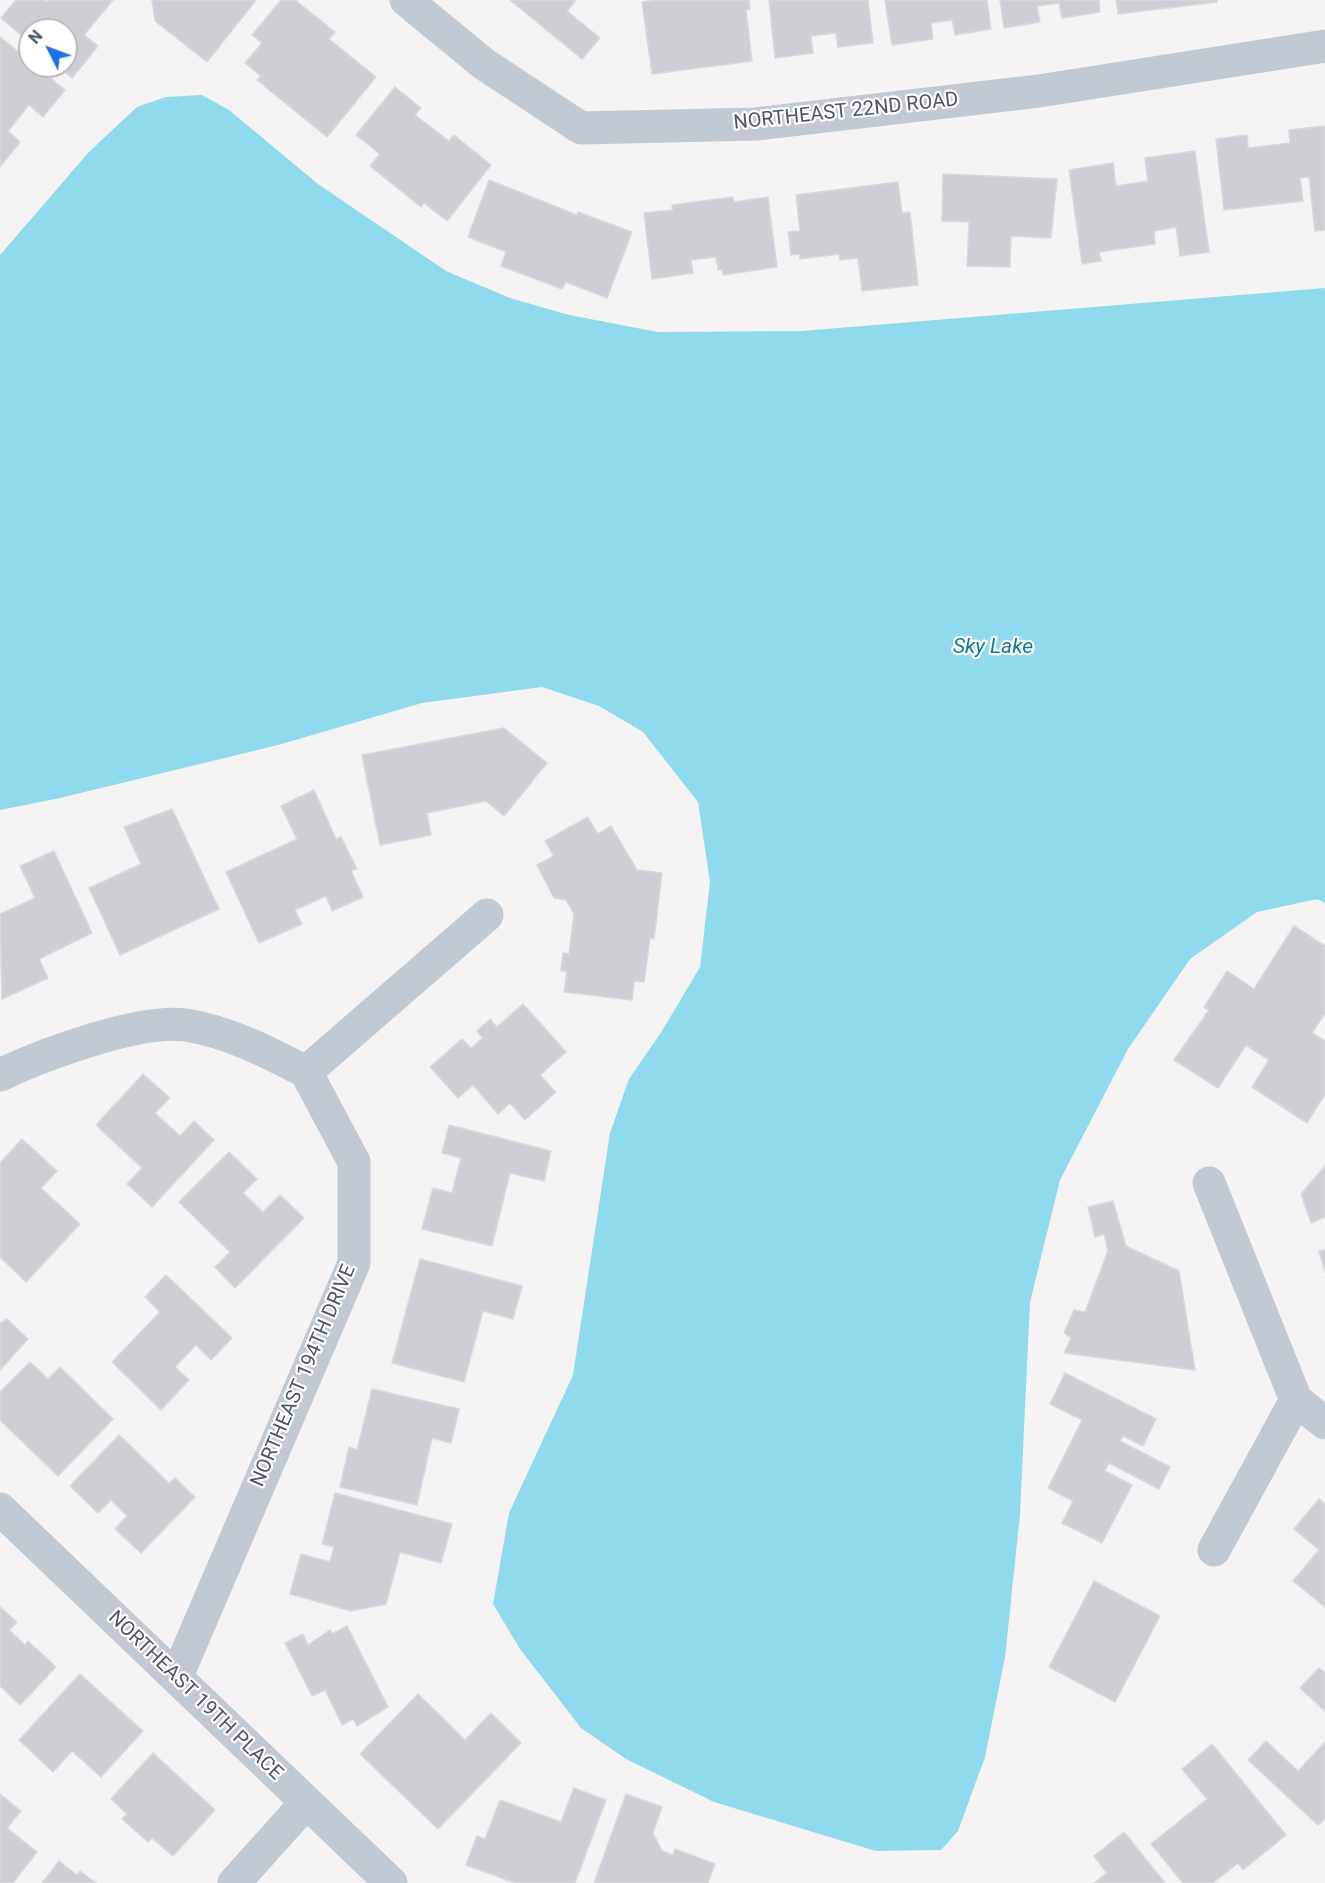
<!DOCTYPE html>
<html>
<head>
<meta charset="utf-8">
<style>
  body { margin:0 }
  #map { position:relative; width:1325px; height:1883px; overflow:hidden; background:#f5f3f3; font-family:Roboto,sans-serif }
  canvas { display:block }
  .north { position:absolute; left:18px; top:18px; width:60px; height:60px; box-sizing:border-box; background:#fff; border:2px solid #b7bbc0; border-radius:50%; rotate:312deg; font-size:16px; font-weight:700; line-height:24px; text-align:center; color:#4a5661 }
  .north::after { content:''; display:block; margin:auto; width:21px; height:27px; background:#1a73e8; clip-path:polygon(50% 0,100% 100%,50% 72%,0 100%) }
</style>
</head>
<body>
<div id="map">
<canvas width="1325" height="1883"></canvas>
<div class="north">N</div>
</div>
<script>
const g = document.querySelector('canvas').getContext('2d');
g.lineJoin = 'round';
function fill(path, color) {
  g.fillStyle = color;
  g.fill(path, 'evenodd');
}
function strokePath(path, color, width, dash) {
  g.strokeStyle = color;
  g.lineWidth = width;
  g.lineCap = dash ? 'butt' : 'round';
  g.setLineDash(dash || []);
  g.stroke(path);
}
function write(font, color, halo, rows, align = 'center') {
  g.font = font + ' Roboto,sans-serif';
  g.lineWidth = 4.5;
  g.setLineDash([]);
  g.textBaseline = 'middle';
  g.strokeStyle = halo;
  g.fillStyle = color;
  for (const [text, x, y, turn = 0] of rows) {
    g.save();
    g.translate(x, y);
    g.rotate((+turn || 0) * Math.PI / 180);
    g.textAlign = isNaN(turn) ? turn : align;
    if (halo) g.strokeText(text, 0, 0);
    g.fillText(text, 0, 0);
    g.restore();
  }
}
fill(new Path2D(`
  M 202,95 L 229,110 L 318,184 L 446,271 L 510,298 L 569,315 L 658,332 L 802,331 L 1325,288 L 1325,903 L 1317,899 L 1257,912 L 1190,959 L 1128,1049 L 1060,1180 L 1030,1302 L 1020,1514 L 1005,1657 L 985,1757 L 958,1831 L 941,1850 L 876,1851 L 714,1802 L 626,1759 L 581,1728 L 520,1649 L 493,1604 L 509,1513 L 573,1375 L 610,1133 L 629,1079 L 662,1031 L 700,967 L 710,882 L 698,802 L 643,732 L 599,706 L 542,687 L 422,703 L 278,745 L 60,798 L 0,810 L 0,255 L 89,152 L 137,107 L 166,97 Z`), '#90daee');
const building = new Path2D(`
  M 16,0 L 43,0 L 46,2 L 49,0 L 113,0 L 84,35 L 98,46 L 72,78 L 58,66 L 66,66 L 66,30 L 30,30 L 30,43 L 1,18 Z
  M 152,0 L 256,0 L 207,62 L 155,21 Z
  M 281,0 L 295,0 L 335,32 L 329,39 L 376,77 L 327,137 L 257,80 L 261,76 L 245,63 L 262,43 L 252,35 Z
  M 510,0 L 576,0 L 567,11 L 600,38 L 582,59 Z
  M 657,0 L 749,0 L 750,9 L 746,10 L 752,61 L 652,74 L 642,2 Z
  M 769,0 L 868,0 L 873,43 L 838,47 L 836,33 L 811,36 L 813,53 L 775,58 Z
  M 885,0 L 987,0 L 991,29 L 955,35 L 952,20 L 931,23 L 933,39 L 892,45 Z
  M 1000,0 L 1099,0 L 1100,12 L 1062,18 L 1059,3 L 1037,6 L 1040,22 L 1004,28 Z
  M 1116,0 L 1217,0 L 1217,2 L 1118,14 Z
  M 0,37 L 30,61 L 30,66 L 36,66 L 65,90 L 43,117 L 29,105 L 8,131 L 20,142 L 0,167 Z
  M 395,87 L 421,108 L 415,115 L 449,141 L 454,135 L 491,165 L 447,221 L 424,203 L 421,207 L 370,166 L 380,154 L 356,135 Z
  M 1325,126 L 1325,230 L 1315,231 L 1309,177 L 1300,178 L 1303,201 L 1224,210 L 1216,139 L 1247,135 L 1248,148 L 1290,143 L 1289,130 Z
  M 1195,151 L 1209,252 L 1180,256 L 1176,227 L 1154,231 L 1155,244 L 1099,252 L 1101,261 L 1082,264 L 1069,170 L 1113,163 L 1116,186 L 1148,181 L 1145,158 Z
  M 943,174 L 1057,179 L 1051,238 L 1011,236 L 1010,267 L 967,266 L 969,222 L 942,221 Z
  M 489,180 L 577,215 L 578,212 L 632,232 L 607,298 L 566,282 L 562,289 L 501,266 L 506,252 L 468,237 Z
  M 898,182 L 902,213 L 910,212 L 918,285 L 862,291 L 858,258 L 840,260 L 839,254 L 800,259 L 800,254 L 791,255 L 788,232 L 800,231 L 796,195 Z
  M 733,197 L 734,202 L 768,197 L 777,267 L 723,275 L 722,269 L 718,270 L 716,257 L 691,260 L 693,273 L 652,279 L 644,213 L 673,210 L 672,205 Z
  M 504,728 L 547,763 L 504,816 L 486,801 L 427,813 L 431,835 L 380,845 L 362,755 Z
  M 314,790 L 336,839 L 341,837 L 357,869 L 351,871 L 363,897 L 332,911 L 326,896 L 295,910 L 302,924 L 259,943 L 226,872 L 297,839 L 281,806 Z
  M 172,809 L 219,909 L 120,955 L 89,888 L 141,864 L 124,827 Z
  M 588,817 L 598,834 L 611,826 L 637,870 L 662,873 L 654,939 L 650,938 L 644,982 L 634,981 L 632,1000 L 564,992 L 567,971 L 561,971 L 563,953 L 569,954 L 574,914 L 566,900 L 554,898 L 537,865 L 554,856 L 545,841 Z
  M 54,851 L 92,933 L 39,959 L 48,978 L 2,999 L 0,914 L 35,898 L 20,866 Z
  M 1294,926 L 1325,946 L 1325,1013 L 1312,1033 L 1325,1041 L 1325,1094 L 1307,1123 L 1252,1087 L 1269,1060 L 1246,1045 L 1218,1088 L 1174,1060 L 1209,1010 L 1204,1007 L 1227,971 L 1254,989 Z
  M 523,1004 L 566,1052 L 540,1075 L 556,1092 L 525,1120 L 510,1103 L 498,1114 L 473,1085 L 458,1098 L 430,1067 L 462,1039 L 471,1048 L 483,1038 L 477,1031 L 490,1019 L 497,1027 Z
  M 143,1074 L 170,1098 L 155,1113 L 180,1136 L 194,1121 L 214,1140 L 152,1207 L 127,1184 L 142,1168 L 96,1125 Z
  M 449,1125 L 551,1151 L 544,1181 L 510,1173 L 492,1246 L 422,1229 L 433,1188 L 452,1193 L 461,1158 L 442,1153 Z
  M 22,1139 L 57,1171 L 41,1188 L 80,1224 L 26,1282 L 0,1257 L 0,1163 Z
  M 229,1152 L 257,1179 L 243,1193 L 263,1212 L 280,1195 L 304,1218 L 235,1288 L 215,1267 L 230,1252 L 179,1202 Z
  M 1325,1166 L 1325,1217 L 1311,1223 L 1301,1194 Z
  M 1113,1201 L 1126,1246 L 1179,1271 L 1195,1370 L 1064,1353 L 1071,1338 L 1064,1333 L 1074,1310 L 1085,1312 L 1108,1251 L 1104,1234 L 1095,1237 L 1088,1207 Z
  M 1325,1250 L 1325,1272 L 1319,1251 Z
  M 420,1259 L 522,1286 L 513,1319 L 483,1311 L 464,1382 L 392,1363 Z
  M 166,1275 L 232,1338 L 211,1360 L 196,1345 L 175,1367 L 189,1380 L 161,1410 L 112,1362 L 160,1312 L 145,1297 Z
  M 7,1319 L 28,1339 L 0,1370 L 0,1323 Z
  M 30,1362 L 48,1379 L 60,1367 L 113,1419 L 58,1476 L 0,1420 L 0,1392 Z
  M 1065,1373 L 1156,1419 L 1143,1446 L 1123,1436 L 1120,1441 L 1170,1467 L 1159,1489 L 1109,1463 L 1105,1471 L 1132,1485 L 1102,1543 L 1062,1523 L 1073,1501 L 1048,1488 L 1082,1420 L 1050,1404 Z
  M 372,1389 L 459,1409 L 451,1443 L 432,1438 L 417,1505 L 340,1487 L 349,1447 L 357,1450 Z
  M 119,1435 L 169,1483 L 175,1478 L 195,1497 L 141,1553 L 115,1529 L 127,1516 L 111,1500 L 98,1513 L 70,1486 Z
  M 335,1493 L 452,1524 L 441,1563 L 400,1552 L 386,1604 L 351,1611 L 290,1594 L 301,1554 L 330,1562 L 334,1547 L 322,1544 Z
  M 1319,1499 L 1325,1504 L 1325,1607 L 1293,1581 L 1319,1550 L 1294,1529 Z
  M 1094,1581 L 1160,1616 L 1115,1702 L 1049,1667 Z
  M 0,1607 L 17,1622 L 9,1630 L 25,1645 L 28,1641 L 56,1667 L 20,1705 L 0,1686 Z
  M 347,1626 L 388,1707 L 357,1726 L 353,1719 L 342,1725 L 325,1690 L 312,1696 L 285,1643 L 303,1634 L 308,1645 L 330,1630 L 332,1634 Z
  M 1319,1668 L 1325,1673 L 1325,1711 L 1300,1688 Z
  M 80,1674 L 143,1731 L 101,1777 L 72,1751 L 53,1772 L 19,1740 Z
  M 418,1694 L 465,1740 L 491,1713 L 521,1743 L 438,1829 L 360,1754 Z
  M 1266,1741 L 1298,1771 L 1325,1742 L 1325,1818 L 1318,1825 L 1248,1760 Z
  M 1212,1744 L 1286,1835 L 1243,1870 L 1238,1863 L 1213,1883 L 1183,1883 L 1151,1844 L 1207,1799 L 1182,1769 Z
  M 153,1753 L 215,1810 L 173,1856 L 152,1838 L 148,1842 L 122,1819 L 127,1814 L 111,1799 Z
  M 574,1788 L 606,1800 L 575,1883 L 515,1883 L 466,1865 L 477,1836 L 485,1839 L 500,1800 L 561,1822 Z
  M 0,1794 L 21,1811 L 7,1828 L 37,1852 L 13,1883 L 0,1883 Z
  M 626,1794 L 662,1807 L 653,1833 L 662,1851 L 673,1855 L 675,1849 L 715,1864 L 708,1883 L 594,1883 Z
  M 1124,1832 L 1165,1883 L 1094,1883 L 1107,1873 L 1094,1856 Z
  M 59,1861 L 77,1875 L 80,1871 L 96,1883 L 42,1883 Z`);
fill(building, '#cdcfd5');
strokePath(building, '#d7d9de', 1.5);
strokePath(new Path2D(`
  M 406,0 L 484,64 L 581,128 L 756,124 L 1039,91 L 1325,46
  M 306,1072 L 487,915
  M 0,1075 C 44,1054 139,1019 186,1025 C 229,1032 268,1052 306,1072
  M 1209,1183 L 1296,1400 L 1214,1550
  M 1296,1400 L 1325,1423
  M 0,1509 L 391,1883
  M 177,1676 L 354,1263 L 354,1162 L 306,1072
  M 234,1883 L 305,1804`), '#c1cad2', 33);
write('20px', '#4a5661', '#fff', [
  ["NORTHEAST 22ND ROAD",846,112,-6],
  ["NORTHEAST 194TH DRIVE",304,1376,-67],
  ["NORTHEAST 19TH PLACE",195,1696,44]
]);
write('italic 21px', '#0c7c9b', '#fff', [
  ["Sky Lake",993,648]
]);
</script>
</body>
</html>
